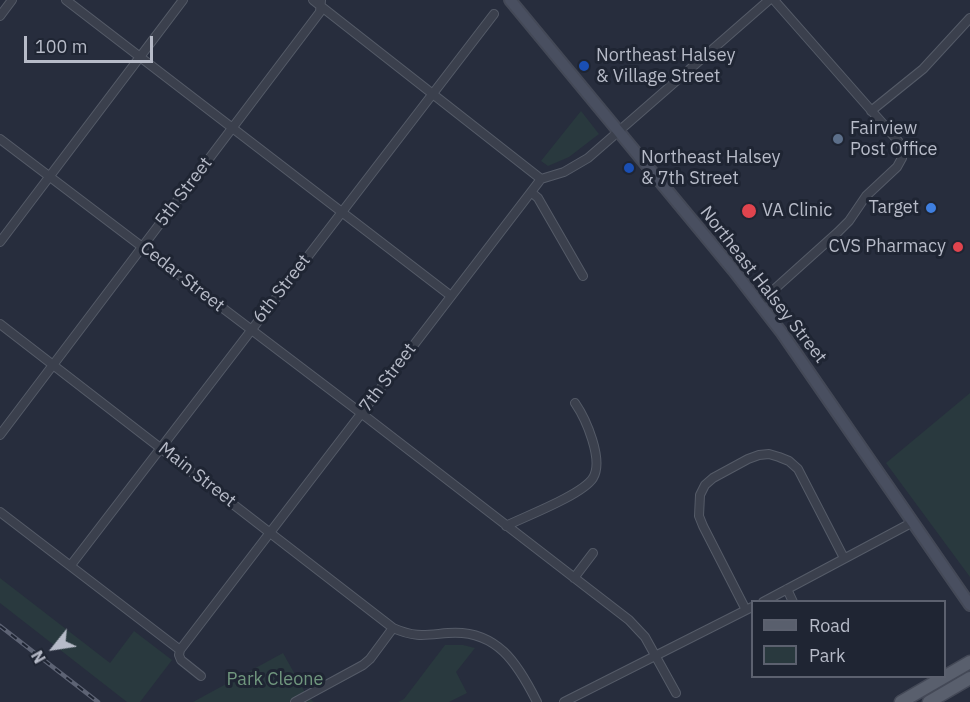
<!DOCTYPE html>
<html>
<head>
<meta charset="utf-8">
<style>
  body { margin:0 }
  #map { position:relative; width:970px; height:702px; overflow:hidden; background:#272d3d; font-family:"IBM Plex Sans",sans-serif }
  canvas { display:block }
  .legend { position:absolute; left:751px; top:600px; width:195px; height:78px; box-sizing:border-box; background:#1f2533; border:2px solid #5c616f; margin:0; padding:8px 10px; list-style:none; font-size:18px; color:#b7bbc8 }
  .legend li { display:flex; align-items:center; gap:12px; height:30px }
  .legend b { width:30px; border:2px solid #5c616f }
  .north { position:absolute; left:24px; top:618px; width:60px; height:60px; -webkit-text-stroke:4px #1f2533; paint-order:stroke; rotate:240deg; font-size:16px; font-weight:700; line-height:24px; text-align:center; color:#b7bbc8 }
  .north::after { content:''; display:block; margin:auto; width:21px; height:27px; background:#b7bbc8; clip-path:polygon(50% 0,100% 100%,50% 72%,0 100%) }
  .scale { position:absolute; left:24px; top:36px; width:129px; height:27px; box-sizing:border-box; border:3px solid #b7bbc8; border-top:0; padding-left:8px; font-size:18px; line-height:21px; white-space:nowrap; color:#b7bbc8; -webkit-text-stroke:4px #1f2533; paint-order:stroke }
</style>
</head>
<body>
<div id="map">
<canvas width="970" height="702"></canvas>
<ul class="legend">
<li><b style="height:8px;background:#595f6d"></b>Road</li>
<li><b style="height:16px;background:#29393e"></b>Park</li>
</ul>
<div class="north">N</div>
<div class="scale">100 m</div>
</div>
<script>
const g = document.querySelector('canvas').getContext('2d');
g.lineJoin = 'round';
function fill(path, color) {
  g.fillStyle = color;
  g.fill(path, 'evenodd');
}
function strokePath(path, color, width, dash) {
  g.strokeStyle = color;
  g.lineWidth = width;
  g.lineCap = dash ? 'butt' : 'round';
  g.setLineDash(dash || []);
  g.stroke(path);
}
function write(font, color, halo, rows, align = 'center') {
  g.font = font + ' "IBM Plex Sans",sans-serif';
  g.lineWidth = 6;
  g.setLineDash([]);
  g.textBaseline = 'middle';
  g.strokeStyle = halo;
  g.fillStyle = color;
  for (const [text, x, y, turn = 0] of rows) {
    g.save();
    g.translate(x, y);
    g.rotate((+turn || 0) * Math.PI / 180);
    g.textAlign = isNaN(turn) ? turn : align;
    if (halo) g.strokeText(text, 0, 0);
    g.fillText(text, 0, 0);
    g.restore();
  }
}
fill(new Path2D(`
  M 581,111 L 599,134 L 569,157 L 548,166 L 541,161 Z
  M 970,393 L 970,577 L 886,463 Z
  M 0,578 L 110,663 L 134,631 L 172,660 L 140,702 L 127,702 L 0,603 Z
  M 445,645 L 463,645 L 475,648 L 456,672 L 467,693 L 449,702 L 398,702 L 404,699 Z
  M 283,653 L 307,696 L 314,702 L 193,702 Z`), '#29393e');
const street = new Path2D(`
  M 66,0 L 451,296
  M 313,0 L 541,179
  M 0,16 L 12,0
  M 871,111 L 923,69 L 970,18
  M 0,139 L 361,413 L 629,620 L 645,637 L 676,693
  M 531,192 L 538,198 L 583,276
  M 0,242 L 183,0
  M 759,303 L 838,232 L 849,221 L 866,196 L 897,167 L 902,158 L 903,151 L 899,142 L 774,0
  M 0,324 L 393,628 C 416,638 425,635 448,633 C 497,629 518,664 537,702
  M 0,435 L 320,12 L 321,0
  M 0,512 L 180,650 L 179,655 L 181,660 L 201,676
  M 506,526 C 526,516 582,495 593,478 C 604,460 586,419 575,403
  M 71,565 L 494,14
  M 574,578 L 593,553
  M 787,589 L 793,602
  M 763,602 L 913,522
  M 746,610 L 703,526 L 699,516 L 700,495 L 705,485 L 713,478 L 748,459 L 759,455 L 769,454 L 779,457 L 789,461 L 798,469 L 844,558
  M 180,650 L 541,179 L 564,172 L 588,158 L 769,0
  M 295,702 L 363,665 L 370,659 L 393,628
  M 564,702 L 752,607`);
const secondary = new Path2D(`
  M 510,0 L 734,271 L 782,333 L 970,605`);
const primary = new Path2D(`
  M 901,702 L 970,662
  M 929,702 L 970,678`);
strokePath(street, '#555b68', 10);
strokePath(secondary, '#444957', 14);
strokePath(primary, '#444957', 15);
strokePath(street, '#3b404d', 8);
strokePath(secondary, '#494f60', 10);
strokePath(primary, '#595f6d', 12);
const rail = new Path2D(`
  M 0,626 L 98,702`);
strokePath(rail, '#5d6374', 4.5);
strokePath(rail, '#1f2533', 2, [7]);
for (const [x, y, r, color] of [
  [584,66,6,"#1a4fb4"],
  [838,139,6,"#5c6f8a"],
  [629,168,6,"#1a4fb4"],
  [931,208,6,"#3f7fe0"],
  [749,211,8,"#e0444e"],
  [958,247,6,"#e0444e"]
]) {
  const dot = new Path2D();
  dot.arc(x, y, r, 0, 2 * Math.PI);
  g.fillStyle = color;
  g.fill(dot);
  strokePath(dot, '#1f2533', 2);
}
write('18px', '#b7bbc8', '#1f2533', [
  ["Northeast Halsey",596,56],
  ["& Village Street",596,77],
  ["Fairview",850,129],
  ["Post Office",850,150],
  ["Northeast Halsey",641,158],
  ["& 7th Street",641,179],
  ["Target",919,208,"right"],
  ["VA Clinic",762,211],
  ["CVS Pharmacy",946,247,"right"]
], 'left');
write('18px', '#b7bbc8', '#1f2533', [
  ["5th Street",184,192,-53],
  ["Cedar Street",182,277,38],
  ["Northeast Halsey Street",763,285,52],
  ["6th Street",282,289,-52],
  ["7th Street",388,378,-53],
  ["Main Street",197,475,38]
]);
write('18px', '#70977e', '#1f2533', [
  ["Park Cleone",275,680]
]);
</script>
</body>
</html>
